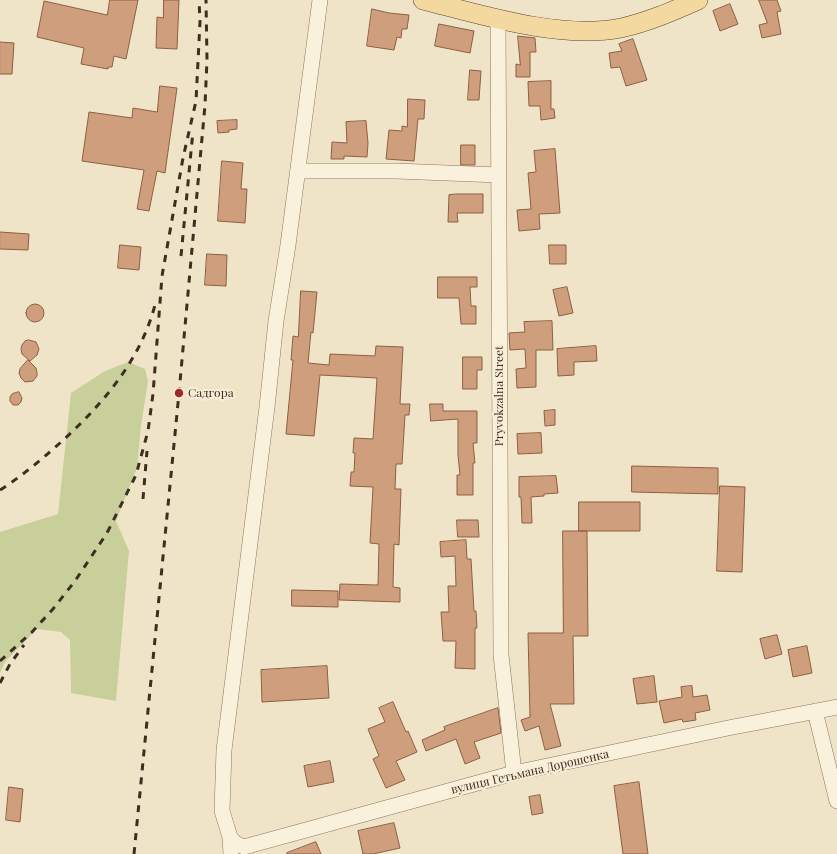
<!DOCTYPE html>
<html>
<head>
<meta charset="utf-8">
<style>
  body { margin:0 }
  canvas { display:block; background:#f0e4c8 }
</style>
</head>
<body>
<canvas width="837" height="854"></canvas>
<script>
const g = document.querySelector('canvas').getContext('2d');
g.lineJoin = 'round';
function fill(path, color) {
  g.fillStyle = color;
  g.fill(path, 'evenodd');
}
function strokePath(path, color, width, dash) {
  g.strokeStyle = color;
  g.lineWidth = width;
  g.lineCap = dash ? 'butt' : 'round';
  g.setLineDash(dash || []);
  g.stroke(path);
}
function write(font, color, halo, rows, align = 'center') {
  g.font = font + ' "Playfair Display",serif';
  g.lineWidth = 4;
  g.setLineDash([]);
  g.textBaseline = 'middle';
  g.strokeStyle = halo;
  g.fillStyle = color;
  for (const [text, x, y, turn = 0] of rows) {
    g.save();
    g.translate(x, y);
    g.rotate((+turn || 0) * Math.PI / 180);
    g.textAlign = isNaN(turn) ? turn : align;
    if (halo) g.strokeText(text, 0, 0);
    g.fillText(text, 0, 0);
    g.restore();
  }
}
fill(new Path2D(`
  M 128,362 L 145,369 L 148,381 L 141,426 L 137,468 L 116,521 L 129,551 L 116,701 L 71,693 L 70,640 L 61,632 L 37,629 L 5,662 L 0,673 L 0,532 L 58,514 L 71,393 L 105,371 Z`), '#c9cf9b');
const building = new Path2D(`
  M 110,0 L 138,0 L 126,59 L 114,56 L 112,67 L 108,67 L 108,69 L 81,64 L 84,48 L 37,37 L 44,1 L 107,15 Z
  M 164,0 L 179,0 L 177,49 L 156,48 L 157,17 L 163,18 Z
  M 759,0 L 777,0 L 781,11 L 777,12 L 781,34 L 762,38 L 759,25 L 767,23 Z
  M 730,4 L 738,24 L 720,31 L 713,11 Z
  M 372,9 L 389,13 L 409,15 L 407,29 L 402,29 L 401,38 L 397,37 L 394,50 L 367,46 Z
  M 439,24 L 474,31 L 470,53 L 435,46 Z
  M 518,36 L 535,38 L 536,52 L 530,52 L 530,77 L 516,77 L 516,64 L 520,65 Z
  M 633,39 L 647,80 L 626,86 L 620,67 L 611,68 L 609,53 L 622,51 L 619,44 Z
  M 0,42 L 14,43 L 12,74 L 0,74 Z
  M 470,70 L 481,71 L 479,100 L 468,100 Z
  M 551,81 L 551,109 L 554,109 L 555,118 L 541,120 L 540,106 L 529,106 L 528,82 Z
  M 160,86 L 177,88 L 165,173 L 157,171 L 149,211 L 137,209 L 144,170 L 82,161 L 89,112 L 132,118 L 133,108 L 157,112 Z
  M 408,99 L 425,100 L 424,119 L 418,119 L 414,161 L 386,159 L 389,130 L 402,131 L 402,126 L 407,127 Z
  M 237,120 L 237,129 L 229,130 L 229,132 L 218,133 L 217,121 Z
  M 366,121 L 368,143 L 367,157 L 344,156 L 344,159 L 331,159 L 332,142 L 347,143 L 346,122 Z
  M 461,145 L 475,145 L 475,165 L 461,165 Z
  M 555,149 L 560,213 L 539,214 L 540,229 L 519,231 L 517,210 L 531,209 L 528,173 L 536,172 L 534,151 Z
  M 222,161 L 243,163 L 241,189 L 247,189 L 245,223 L 218,221 Z
  M 456,194 L 483,194 L 483,213 L 457,213 L 458,222 L 448,222 L 449,195 Z
  M 0,232 L 29,234 L 28,250 L 0,249 Z
  M 120,245 L 141,247 L 139,270 L 118,268 Z
  M 549,245 L 566,245 L 566,264 L 550,264 Z
  M 207,254 L 227,255 L 226,286 L 205,285 Z
  M 438,277 L 477,277 L 477,287 L 470,287 L 471,306 L 476,306 L 476,324 L 461,324 L 459,298 L 438,298 Z
  M 567,287 L 573,313 L 559,316 L 553,290 Z
  M 301,291 L 317,292 L 313,333 L 311,332 L 308,363 L 329,365 L 330,354 L 375,356 L 376,346 L 403,347 L 400,404 L 410,404 L 409,415 L 405,415 L 402,464 L 396,464 L 395,489 L 401,489 L 399,545 L 394,544 L 393,587 L 400,588 L 400,602 L 339,600 L 340,584 L 378,585 L 379,544 L 370,543 L 373,487 L 350,486 L 351,472 L 354,472 L 355,453 L 353,453 L 354,438 L 373,439 L 377,378 L 320,375 L 314,436 L 286,434 L 293,360 L 291,360 L 293,336 L 298,337 Z
  M26 313a9 9 0 1 1 18 0a9 9 0 1 1-18 0Z
  M 552,321 L 553,350 L 536,350 L 536,387 L 517,388 L 516,369 L 526,368 L 525,349 L 510,350 L 509,333 L 525,332 L 524,322 Z
  M 29,340 L 36,342 L 39,349 L 37,355 L 30,361 L 22,354 L 21,349 L 22,345 L 25,341 Z
  M 596,346 L 597,361 L 574,362 L 574,375 L 558,376 L 557,349 Z
  M 463,357 L 482,357 L 482,370 L 477,370 L 477,389 L 463,389 Z
  M 28,360 L 36,368 L 37,373 L 37,376 L 33,381 L 25,382 L 21,378 L 19,373 L 20,369 Z
  M 19,392 L 22,398 L 21,402 L 18,405 L 13,405 L 10,401 L 10,397 L 12,394 Z
  M 430,404 L 443,404 L 443,411 L 477,411 L 477,443 L 473,443 L 475,463 L 473,463 L 473,495 L 457,495 L 457,475 L 460,475 L 458,455 L 458,419 L 431,421 Z
  M 555,410 L 555,425 L 545,426 L 544,411 Z
  M 541,433 L 542,453 L 518,454 L 517,434 Z
  M 632,466 L 718,468 L 718,494 L 632,492 Z
  M 556,476 L 558,493 L 544,494 L 544,496 L 531,497 L 532,523 L 522,523 L 521,497 L 519,497 L 519,477 Z
  M 720,486 L 745,487 L 742,572 L 717,571 Z
  M 579,502 L 640,502 L 640,531 L 579,531 Z
  M 457,520 L 478,520 L 479,537 L 458,537 Z
  M 563,531 L 587,531 L 588,636 L 573,636 L 574,704 L 550,704 L 561,746 L 545,750 L 539,726 L 525,731 L 521,720 L 530,717 L 528,633 L 563,633 Z
  M 466,540 L 467,559 L 471,559 L 474,611 L 476,611 L 477,628 L 475,628 L 475,669 L 455,668 L 456,641 L 443,641 L 441,612 L 449,612 L 448,586 L 456,586 L 455,556 L 441,557 L 440,542 Z
  M 292,590 L 338,591 L 338,607 L 292,606 Z
  M 777,635 L 782,654 L 765,659 L 760,639 Z
  M 807,646 L 812,673 L 793,677 L 788,650 Z
  M 327,666 L 329,698 L 262,702 L 261,670 Z
  M 654,676 L 657,702 L 637,704 L 633,679 Z
  M 692,686 L 693,697 L 707,695 L 710,710 L 695,713 L 696,720 L 683,722 L 682,719 L 664,723 L 659,701 L 682,697 L 681,687 Z
  M 393,702 L 406,732 L 408,731 L 417,752 L 396,761 L 405,780 L 386,788 L 373,759 L 379,756 L 368,729 L 385,722 L 379,708 Z
  M 498,708 L 501,733 L 474,742 L 480,758 L 465,764 L 456,739 L 426,751 L 422,740 L 445,730 L 444,727 Z
  M 330,761 L 334,782 L 308,787 L 304,766 Z
  M 639,782 L 648,854 L 623,854 L 614,786 Z
  M 9,787 L 23,789 L 20,822 L 6,820 Z
  M 540,795 L 543,813 L 532,815 L 529,797 Z
  M 394,823 L 400,848 L 373,854 L 363,854 L 358,831 Z
  M 316,842 L 321,854 L 287,854 L 287,853 Z`);
fill(building, '#cf9f7d');
strokePath(building, '#8d5f41', 1);
const minor = new Path2D(`
  M 498,19 L 501,655 L 514,773
  M 298,171 L 396,171 L 499,175
  M 815,711 L 837,801
  M 230,837 L 235,843 L 244,847 L 514,773 L 728,728 L 837,707
  M 231,854 L 230,837 L 222,811 L 224,750 L 267,407 L 276,321 L 288,245 L 320,0`);
const major = new Path2D(`
  M 423,0 C 482,15 561,40 621,28 C 648,22 673,11 698,0`);
strokePath(minor, '#8d765c', 16);
strokePath(major, '#5b4430', 20);
strokePath(minor, '#faf1dc', 15);
strokePath(major, '#f3d9a0', 19);
strokePath(new Path2D(`
  M 181,256 L 193,131
  M 0,490 C 22,476 41,460 60,443 C 103,404 142,359 156,301
  M 143,499 L 147,451
  M 0,661 L 32,632 L 53,609 L 75,581 L 107,533 L 136,475 L 148,431 L 153,394 L 162,276 L 183,158 L 196,101 L 200,22 L 199,0
  M 0,683 L 10,664 L 24,645
  M 134,854 L 179,393 L 205,105 L 207,60 L 206,0`), '#3d2e20', 3, [7, 7]);
for (const [x, y, r, color] of [
  [179,393,5,"#9e2a2b"]
]) {
  const dot = new Path2D();
  dot.arc(x, y, r, 0, 2 * Math.PI);
  g.fillStyle = color;
  g.fill(dot);
  strokePath(dot, '#f7eed8', 1.5);
}
write('12px', '#3d2e20', '#f7eed8', [
  ["Садгора",188,393]
], 'left');
write('12px', '#3d2e20', '#f7eed8', [
  ["Pryvokzalna Street",499,396,-90],
  ["вулиця Гетьмана Дорошенка",530,772,-13]
]);
</script>
</body>
</html>
